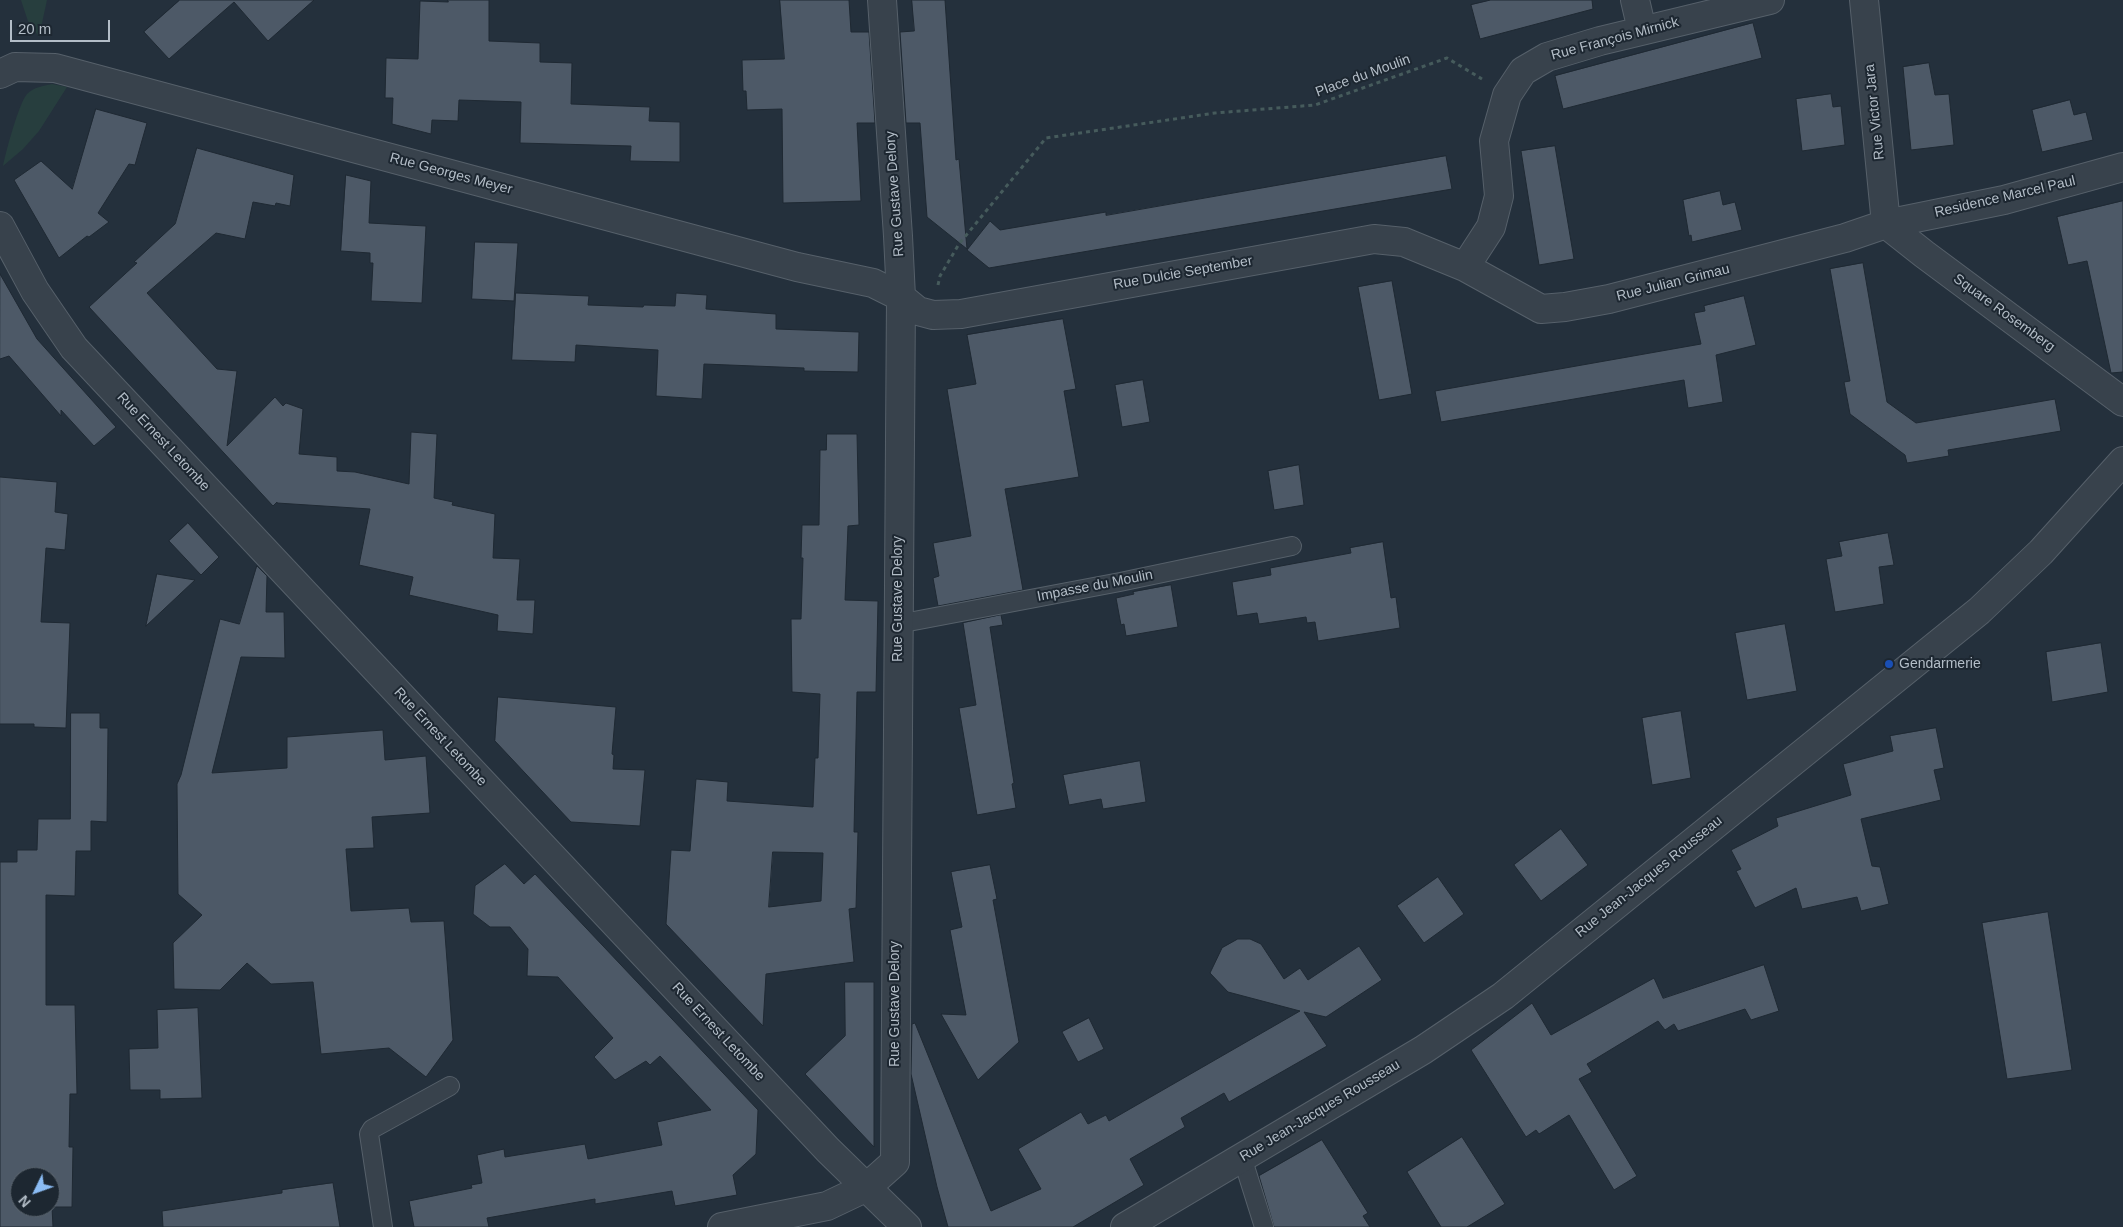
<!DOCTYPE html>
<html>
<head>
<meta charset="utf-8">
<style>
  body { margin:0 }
  #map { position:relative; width:2123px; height:1227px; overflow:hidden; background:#24303c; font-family:Helvetica,sans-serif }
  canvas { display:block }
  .north { position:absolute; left:10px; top:1167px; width:50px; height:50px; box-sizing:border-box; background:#1d2731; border:1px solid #59636d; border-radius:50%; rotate:228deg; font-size:14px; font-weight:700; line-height:20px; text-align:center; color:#b3bdc7 }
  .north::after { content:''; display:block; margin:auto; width:18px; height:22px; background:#8bbcf4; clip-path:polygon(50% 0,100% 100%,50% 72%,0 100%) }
  .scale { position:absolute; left:10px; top:20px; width:100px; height:22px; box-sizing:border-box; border:2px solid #b3bdc7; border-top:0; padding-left:6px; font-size:15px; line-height:18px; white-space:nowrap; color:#b3bdc7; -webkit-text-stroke:4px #1d2731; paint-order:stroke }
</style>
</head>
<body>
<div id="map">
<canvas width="2123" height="1227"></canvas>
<div class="north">N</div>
<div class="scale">20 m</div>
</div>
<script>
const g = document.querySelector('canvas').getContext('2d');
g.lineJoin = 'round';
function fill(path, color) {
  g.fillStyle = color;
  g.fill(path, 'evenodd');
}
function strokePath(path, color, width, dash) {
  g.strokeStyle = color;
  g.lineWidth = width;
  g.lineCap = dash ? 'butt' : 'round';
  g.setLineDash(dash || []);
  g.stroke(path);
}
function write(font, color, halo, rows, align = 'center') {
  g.font = font + ' Helvetica,sans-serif';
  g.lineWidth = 4;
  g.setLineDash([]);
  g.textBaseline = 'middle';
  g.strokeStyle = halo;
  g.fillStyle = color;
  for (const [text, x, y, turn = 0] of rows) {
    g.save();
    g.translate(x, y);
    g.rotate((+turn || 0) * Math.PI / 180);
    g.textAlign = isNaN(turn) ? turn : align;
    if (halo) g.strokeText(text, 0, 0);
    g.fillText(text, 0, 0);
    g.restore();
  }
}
fill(new Path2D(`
  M 21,0 L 47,0 L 39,37 L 28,21 Z
  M 52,84 L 67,87 L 39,131 L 23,149 L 3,166 C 6,151 19,103 27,94 C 34,87 43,86 52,84 Z`), '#273e3e');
const building = new Path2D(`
  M 180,0 L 314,0 L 268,41 L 234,2 L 169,59 L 144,32 Z
  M 448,0 L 489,0 L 489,41 L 540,43 L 540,62 L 572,63 L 571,104 L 650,107 L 649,121 L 680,122 L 680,162 L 630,161 L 631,146 L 520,143 L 521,102 L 459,100 L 458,121 L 432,120 L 431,134 L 392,124 L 393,98 L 385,98 L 386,58 L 418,59 L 420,1 L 448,2 Z
  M 780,0 L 849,0 L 851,32 L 869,32 L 875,123 L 857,123 L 861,201 L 783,203 L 782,109 L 747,110 L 746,91 L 743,91 L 742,60 L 784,59 Z
  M 912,0 L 945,0 L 956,160 L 959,159 L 967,249 L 927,217 L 920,123 L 906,123 L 900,32 L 914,31 Z
  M 1491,0 L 1592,0 L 1593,9 L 1480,39 L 1471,5 Z
  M 1753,23 L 1762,58 L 1563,109 L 1555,76 Z
  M 1929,63 L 1935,95 L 1949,94 L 1954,145 L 1911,150 L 1903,67 Z
  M 1831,94 L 1833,107 L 1841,106 L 1845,145 L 1802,151 L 1796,99 Z
  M 2070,100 L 2074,115 L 2086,112 L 2093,140 L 2042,152 L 2032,110 Z
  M 96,109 L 147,123 L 135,165 L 129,164 L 98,213 L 109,222 L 89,237 L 87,236 L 59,258 L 14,180 L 41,161 L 72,189 Z
  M 1555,146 L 1574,259 L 1539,265 L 1521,151 Z
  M 197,148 L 294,175 L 290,206 L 276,203 L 275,206 L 253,202 L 245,239 L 216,233 L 147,293 L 217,369 L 237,371 L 227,446 L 275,397 L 283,406 L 286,403 L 303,409 L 299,454 L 337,457 L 337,471 L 355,472 L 409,484 L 411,432 L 437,434 L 434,498 L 453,502 L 452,505 L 495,514 L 493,558 L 520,559 L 517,600 L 535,600 L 533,634 L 497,631 L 498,615 L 409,595 L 413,577 L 359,565 L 370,509 L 277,503 L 277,502 L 273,506 L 89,307 L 137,263 L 134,262 L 175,224 Z
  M 1446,156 L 1452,189 L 989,268 L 967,250 L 990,221 L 1000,230 L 1106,212 L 1106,215 Z
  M 346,175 L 371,181 L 369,223 L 426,226 L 422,303 L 371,301 L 373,263 L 370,263 L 370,253 L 341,251 Z
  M 1720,191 L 1723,205 L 1735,202 L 1742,230 L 1692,242 L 1691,235 L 1689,236 L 1683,200 Z
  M 2123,201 L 2123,372 L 2111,373 L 2087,261 L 2068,265 L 2057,217 Z
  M 475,242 L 518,243 L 514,301 L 472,299 Z
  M 1863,263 L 1887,402 L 1916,423 L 2055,399 L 2061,431 L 1948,450 L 1949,456 L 1907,463 L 1905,455 L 1850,414 L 1844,382 L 1850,381 L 1830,269 Z
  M 0,274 L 37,339 L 116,427 L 94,446 L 61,410 L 61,416 L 9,356 L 0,359 Z
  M 1392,281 L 1412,394 L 1379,400 L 1358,287 Z
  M 516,293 L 589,296 L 588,305 L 643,307 L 644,305 L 675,306 L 676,293 L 707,295 L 706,309 L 776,314 L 776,329 L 859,332 L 858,372 L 804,371 L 804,368 L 704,364 L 702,399 L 656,396 L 658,350 L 576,345 L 575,362 L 512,360 Z
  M 1744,296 L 1756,345 L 1716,355 L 1723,402 L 1688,408 L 1684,380 L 1441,422 L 1435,391 L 1701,344 L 1694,313 L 1705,311 L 1704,306 Z
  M 1063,319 L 1076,389 L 1064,391 L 1079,477 L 1005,489 L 1023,590 L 938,606 L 933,578 L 939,576 L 933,543 L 971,536 L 947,389 L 976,384 L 967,335 Z
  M 1143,380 L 1150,422 L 1122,427 L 1115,385 Z
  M 827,434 L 857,434 L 859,525 L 848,526 L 845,600 L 878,601 L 876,692 L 857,692 L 854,832 L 858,832 L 856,908 L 849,909 L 854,962 L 766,974 L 763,1026 L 666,924 L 671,850 L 690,851 L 696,779 L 728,782 L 727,801 L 813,807 L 815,758 L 818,758 L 820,694 L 792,692 L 791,619 L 801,619 L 803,558 L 801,558 L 802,525 L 819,525 L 820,450 L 826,450 ZM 773,852 L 823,853 L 821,901 L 769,907 Z
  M 1299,465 L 1304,505 L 1274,510 L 1268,471 Z
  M 0,477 L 57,482 L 55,512 L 68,514 L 65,550 L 46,548 L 41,622 L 70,623 L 66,728 L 34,727 L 34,724 L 0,724 Z
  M 188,523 L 219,557 L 201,575 L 169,541 Z
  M 1888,533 L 1894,565 L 1879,567 L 1884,604 L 1835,612 L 1826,559 L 1842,556 L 1839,542 Z
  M 1383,542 L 1391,598 L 1396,597 L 1400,628 L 1318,641 L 1315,622 L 1307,623 L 1306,617 L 1259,624 L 1257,613 L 1237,616 L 1232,582 L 1271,575 L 1270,568 L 1351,553 L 1350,548 Z
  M 257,566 L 267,576 L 266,612 L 284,612 L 285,658 L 241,657 L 212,773 L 287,768 L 287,737 L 383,730 L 385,760 L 426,756 L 430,813 L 372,817 L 374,848 L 346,849 L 351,911 L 409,908 L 411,922 L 444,921 L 453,1040 L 426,1077 L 389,1048 L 321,1054 L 313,982 L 271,984 L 247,963 L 220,990 L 174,989 L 173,943 L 202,915 L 178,894 L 177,784 L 181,775 L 220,619 L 239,624 Z
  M 157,574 L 195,580 L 146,626 Z
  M 1171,585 L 1178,627 L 1126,636 L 1124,624 L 1121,625 L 1116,598 L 1134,594 L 1133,592 Z
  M 1001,615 L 1003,625 L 990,627 L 1014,783 L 1012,784 L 1016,808 L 977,815 L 959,708 L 976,705 L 963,623 Z
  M 1785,624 L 1797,691 L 1747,700 L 1735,633 Z
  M 2101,643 L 2108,692 L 2052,702 L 2046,652 Z
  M 498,697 L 616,707 L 612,754 L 614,755 L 613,769 L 645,770 L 640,826 L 571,822 L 495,741 Z
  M 1681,711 L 1691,778 L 1652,785 L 1642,718 Z
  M 71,713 L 100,713 L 100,728 L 108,728 L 107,822 L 91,821 L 91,851 L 76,851 L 75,896 L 46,895 L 46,1005 L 75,1005 L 77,1094 L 70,1094 L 69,1147 L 73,1147 L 72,1207 L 52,1207 L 53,1227 L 0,1227 L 0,862 L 17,862 L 17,850 L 37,850 L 38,819 L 70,819 ZM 20,1177 L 50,1177 L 50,1207 L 20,1207 Z
  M 1936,728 L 1944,768 L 1934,770 L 1941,800 L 1861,819 L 1872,866 L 1880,867 L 1889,904 L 1861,911 L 1857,897 L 1802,909 L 1796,888 L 1755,908 L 1736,871 L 1741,869 L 1731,850 L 1778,826 L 1776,818 L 1851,795 L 1843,764 L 1893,751 L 1890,736 Z
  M 1140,761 L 1146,802 L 1103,809 L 1101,799 L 1069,805 L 1063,775 Z
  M 1561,829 L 1588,865 L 1541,901 L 1514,865 Z
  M 505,864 L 524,884 L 535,874 L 758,1110 L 756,1154 L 733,1175 L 737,1195 L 675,1206 L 672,1191 L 595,1204 L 595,1199 L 487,1218 L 489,1227 L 414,1227 L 409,1201 L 472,1188 L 471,1185 L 482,1183 L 477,1155 L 504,1149 L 505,1157 L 585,1144 L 588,1159 L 662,1145 L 657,1122 L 711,1110 L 660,1056 L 650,1065 L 646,1061 L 615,1080 L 594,1057 L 613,1038 L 558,977 L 527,976 L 528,949 L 510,927 L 490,927 L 473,914 L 475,886 Z
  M 990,865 L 997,899 L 993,900 L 1019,1042 L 978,1080 L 941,1014 L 966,1015 L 950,930 L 962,927 L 951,872 Z
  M 1438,877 L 1464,914 L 1424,943 L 1397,906 Z
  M 2048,912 L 2072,1070 L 2007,1079 L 1982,923 Z
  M 1238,939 L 1250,939 L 1261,944 L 1284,979 L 1300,968 L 1308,980 L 1359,946 L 1382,980 L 1326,1017 L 1304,1012 L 1327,1046 L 1229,1102 L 1224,1093 L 1181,1118 L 1185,1127 L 1130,1159 L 1144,1185 L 1073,1227 L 948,1227 L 937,1187 L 911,1074 L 912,1024 L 915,1023 L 991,1211 L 1041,1189 L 1018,1149 L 1081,1112 L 1088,1124 L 1106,1115 L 1109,1121 L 1300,1011 L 1228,992 L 1210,973 L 1222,948 Z
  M 1764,965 L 1779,1011 L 1751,1020 L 1745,1009 L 1678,1031 L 1674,1024 L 1665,1030 L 1658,1021 L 1587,1064 L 1592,1072 L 1579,1079 L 1637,1176 L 1614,1190 L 1569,1115 L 1539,1134 L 1536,1130 L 1526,1137 L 1471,1050 L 1532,1003 L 1551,1035 L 1654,978 L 1663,998 Z
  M 845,982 L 874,982 L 874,1147 L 805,1074 L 845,1036 Z
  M 198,1008 L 202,1098 L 160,1099 L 160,1090 L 130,1090 L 129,1049 L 158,1048 L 157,1010 Z
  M 1089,1018 L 1104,1049 L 1078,1062 L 1062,1032 Z
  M 1462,1137 L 1505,1204 L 1467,1227 L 1441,1227 L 1407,1172 Z
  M 1322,1140 L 1368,1213 L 1363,1216 L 1370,1227 L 1274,1227 L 1259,1176 Z
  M 333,1183 L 340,1227 L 163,1227 L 162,1211 L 282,1193 L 282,1190 Z`);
fill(building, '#4d5967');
strokePath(building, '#1f2933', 1);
const lane = new Path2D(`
  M 898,624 L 1120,582 L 1292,546
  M 1242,1157 L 1264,1227
  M 383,1227 L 369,1134 L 372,1129 L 450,1086`);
const street = new Path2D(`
  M 1635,0 L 1642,30
  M 1864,0 L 1886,224
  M 0,74 L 15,67 L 55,68 L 797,267 L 873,283 L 901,297 L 918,311 L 933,315 L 961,314 L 1374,239 L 1404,242 L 1465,267 L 1541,309 L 1565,307 L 1609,299 L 1845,238 L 1886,224 L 2004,200 L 2123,167
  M 1886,224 L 1924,254 L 2123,402
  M 0,226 L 35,291 L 74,348 L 828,1150 L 907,1227
  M 1465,267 L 1491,227 L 1499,196 L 1494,141 L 1507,95 L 1523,71 L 1547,57 L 1600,41 L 1770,0
  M 722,1227 L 827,1206 L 867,1187 L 895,1162 L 901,297 L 898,236 L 882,0
  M 1125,1227 L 1423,1050 L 1503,996 L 1979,611 L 2041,552 L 2123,461`);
strokePath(lane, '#56606a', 20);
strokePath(street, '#56606a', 30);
strokePath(new Path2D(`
  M 938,285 L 940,276 L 959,244 L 1046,138 L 1215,113 L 1315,105 L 1447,58 L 1482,79`), '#465b5c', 3, [4, 4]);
strokePath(lane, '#38424c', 18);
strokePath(street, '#38424c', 28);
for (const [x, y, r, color] of [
  [1889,664,5,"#1a4fb4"]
]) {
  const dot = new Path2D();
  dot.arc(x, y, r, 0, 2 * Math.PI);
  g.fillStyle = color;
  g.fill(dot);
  strokePath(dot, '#1d2731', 2);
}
write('14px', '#b3bdc7', '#1d2731', [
  ["Rue François Mirnick",1615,39,-15],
  ["Place du Moulin",1363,76,-20],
  ["Rue Victor Jara",1875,112,-96],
  ["Rue Georges Meyer",451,174,15],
  ["Rue Gustave Delory",895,194,-94],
  ["Residence Marcel Paul",2005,197,-13],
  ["Rue Dulcie September",1183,273,-10],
  ["Rue Julian Grimau",1673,283,-14],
  ["Square Rosemberg",2004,313,36],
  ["Rue Ernest Letombe",163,442,47],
  ["Impasse du Moulin",1095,586,-11],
  ["Rue Gustave Delory",898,599,-90],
  ["Rue Ernest Letombe",440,737,47],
  ["Rue Jean-Jacques Rousseau",1649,877,-39],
  ["Rue Gustave Delory",895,1004,-90],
  ["Rue Ernest Letombe",718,1032,47],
  ["Rue Jean-Jacques Rousseau",1320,1111,-31]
]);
write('14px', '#b3bdc7', '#1d2731', [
  ["Gendarmerie",1899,664]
], 'left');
</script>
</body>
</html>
